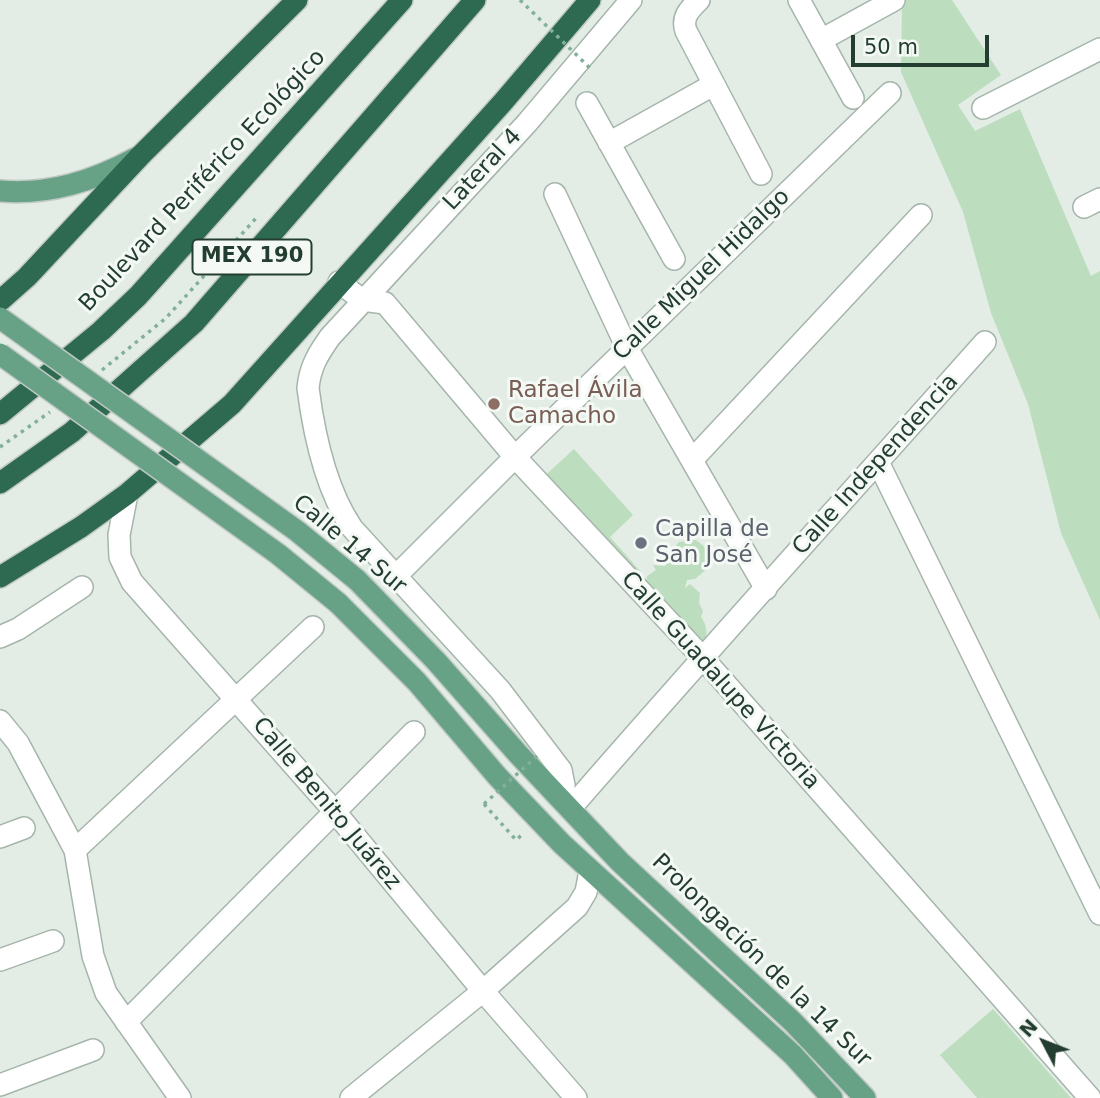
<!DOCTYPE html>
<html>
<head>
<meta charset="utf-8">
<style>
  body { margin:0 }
  #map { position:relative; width:1100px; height:1098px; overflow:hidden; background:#e3ede6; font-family:"DejaVu Sans",sans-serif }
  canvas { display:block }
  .north { position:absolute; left:1009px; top:1007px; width:70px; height:70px; -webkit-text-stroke:5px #f4f9f5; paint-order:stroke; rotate:312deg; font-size:19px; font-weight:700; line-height:28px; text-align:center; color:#233e31 }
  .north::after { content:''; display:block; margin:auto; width:24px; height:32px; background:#233e31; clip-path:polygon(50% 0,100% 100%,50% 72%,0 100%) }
  .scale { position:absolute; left:851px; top:35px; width:138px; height:32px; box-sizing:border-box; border:4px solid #233e31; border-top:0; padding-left:9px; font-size:21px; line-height:24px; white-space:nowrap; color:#233e31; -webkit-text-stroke:5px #f4f9f5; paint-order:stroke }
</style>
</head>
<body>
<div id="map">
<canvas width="1100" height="1098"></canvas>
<div class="north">N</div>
<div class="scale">50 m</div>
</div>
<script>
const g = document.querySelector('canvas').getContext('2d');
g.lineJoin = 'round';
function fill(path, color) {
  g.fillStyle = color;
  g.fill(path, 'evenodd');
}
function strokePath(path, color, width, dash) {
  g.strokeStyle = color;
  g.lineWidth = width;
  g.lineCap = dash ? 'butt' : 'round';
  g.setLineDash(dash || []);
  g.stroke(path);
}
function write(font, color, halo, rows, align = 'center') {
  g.font = font + ' "DejaVu Sans",sans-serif';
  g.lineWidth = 6;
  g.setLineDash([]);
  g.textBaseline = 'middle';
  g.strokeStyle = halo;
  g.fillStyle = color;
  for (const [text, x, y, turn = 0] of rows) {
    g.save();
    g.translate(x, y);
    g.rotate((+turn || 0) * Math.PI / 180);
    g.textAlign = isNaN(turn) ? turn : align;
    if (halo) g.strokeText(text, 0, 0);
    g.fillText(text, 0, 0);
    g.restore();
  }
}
fill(new Path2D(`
  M 902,0 L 952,0 L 1001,75 L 958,105 L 975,131 L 1020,109 L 1091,276 L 1100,271 L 1100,620 L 1061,533 L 1028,404 L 991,313 L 963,212 L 901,72 Z
  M 574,449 L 633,515 L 610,537 L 641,572 L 637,576 L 540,480 Z
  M 696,540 L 706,548 L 708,568 L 695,579 L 687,580 L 685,588 L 690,584 L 700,593 L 699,603 L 703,611 L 701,617 C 708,626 709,640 700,648 L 646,584 L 647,576 L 656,570 L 653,565 L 665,566 L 672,556 L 677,554 L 674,548 L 679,542 Z
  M 993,1009 L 1071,1098 L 977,1098 L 940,1055 Z`), '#bcdebe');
const minor = new Path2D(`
  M 699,0 C 690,9 681,17 686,31 L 761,174
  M 799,0 L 853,98
  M 821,40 L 894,0
  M 587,103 L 674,259
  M 983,108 L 1100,49
  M 609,143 L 713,85
  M 555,194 L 627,348 L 766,589
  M 1084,207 L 1100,199
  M 339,282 L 362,300 L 385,303 L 515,457 L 702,657 L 1090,1098
  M 692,460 L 921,215
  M 878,462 L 1100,914
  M 127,494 L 119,535 L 120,557 L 132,582 L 336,813 L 483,991 L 576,1098
  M 396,576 L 515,457 L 890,93
  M 0,637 L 18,629 L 82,587
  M 0,721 L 18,743 L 75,850 L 93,956 L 106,993 L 180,1098
  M 563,800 L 564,785 L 561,770 L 500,690 L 352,528 C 325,488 314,435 308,388 C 310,367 318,354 330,337 L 527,123 L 631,0
  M 571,808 C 707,651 847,497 985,342
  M 0,837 L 24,828
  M 75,850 L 313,627
  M 0,960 L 53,941
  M 126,1022 L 414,732
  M 0,1085 L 93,1050
  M 351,1098 L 483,991 L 577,907 L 586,892 L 590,871`);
const major = new Path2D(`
  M 0,191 C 50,195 93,181 136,158
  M 357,580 L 436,661 L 518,754 L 620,862 L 793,1022 L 865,1098
  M 338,603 L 417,682 L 497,776 L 562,844 L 793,1055 L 832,1098`);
const highway = new Path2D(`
  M 0,301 L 27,277 L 141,155 L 297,0
  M 0,414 L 101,331 L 138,296 L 402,0
  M 0,483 L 72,432 L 194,323 L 475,0
  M 0,577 L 81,527 L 127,494 L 232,404 L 503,102 L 590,0`);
strokePath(minor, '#a6b5ac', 24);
strokePath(major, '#c1c9c5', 24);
strokePath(highway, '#c1c9c5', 24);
strokePath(new Path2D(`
  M 102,370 L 166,318 L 258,216
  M 0,447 L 50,412
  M 484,804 L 516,840 L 524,833`), '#83b098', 3.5, [3.5, 5]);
strokePath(minor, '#fff', 21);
strokePath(major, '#68a286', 21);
strokePath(highway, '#2e6a51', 21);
const majorBridge = new Path2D(`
  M 0,318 L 297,531 L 357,580
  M 0,354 L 278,554 L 338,603`);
strokePath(majorBridge, '#c1c9c5', 24, []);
strokePath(new Path2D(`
  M 520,0 L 593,71
  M 484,804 L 537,756`), '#83b098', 3.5, [3.5, 5]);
strokePath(majorBridge, '#68a286', 21);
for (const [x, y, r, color] of [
  [494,404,7,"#8d6e63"],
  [641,543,7,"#6b7280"]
]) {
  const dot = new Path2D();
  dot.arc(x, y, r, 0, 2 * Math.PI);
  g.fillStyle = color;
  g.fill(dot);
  strokePath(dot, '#f4f9f5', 2.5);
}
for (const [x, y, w] of [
  [252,257,119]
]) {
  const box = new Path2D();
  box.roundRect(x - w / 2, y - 17.5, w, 35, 5);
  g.fillStyle = '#f4f9f5';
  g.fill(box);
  strokePath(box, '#233e31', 2);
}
write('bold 21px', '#233e31', null, [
  ["MEX 190",252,257]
]);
write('23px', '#233e31', '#f4f9f5', [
  ["Lateral 4",483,170,-47],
  ["Boulevard Periférico Ecológico",203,181,-47],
  ["Calle Miguel Hidalgo",702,275,-44],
  ["Calle Independencia",876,465,-48],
  ["Calle 14 Sur",349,545,40],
  ["Calle Guadalupe Victoria",720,681,48],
  ["Calle Benito Juárez",326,804,50],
  ["Prolongación de la 14 Sur",761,961,44]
]);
write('23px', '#785e54', '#f4f9f5', [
  ["Rafael Ávila",508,391],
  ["Camacho",508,417]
], 'left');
write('23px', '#5b616d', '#f4f9f5', [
  ["Capilla de",655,530],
  ["San José",655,556]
], 'left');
</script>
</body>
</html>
